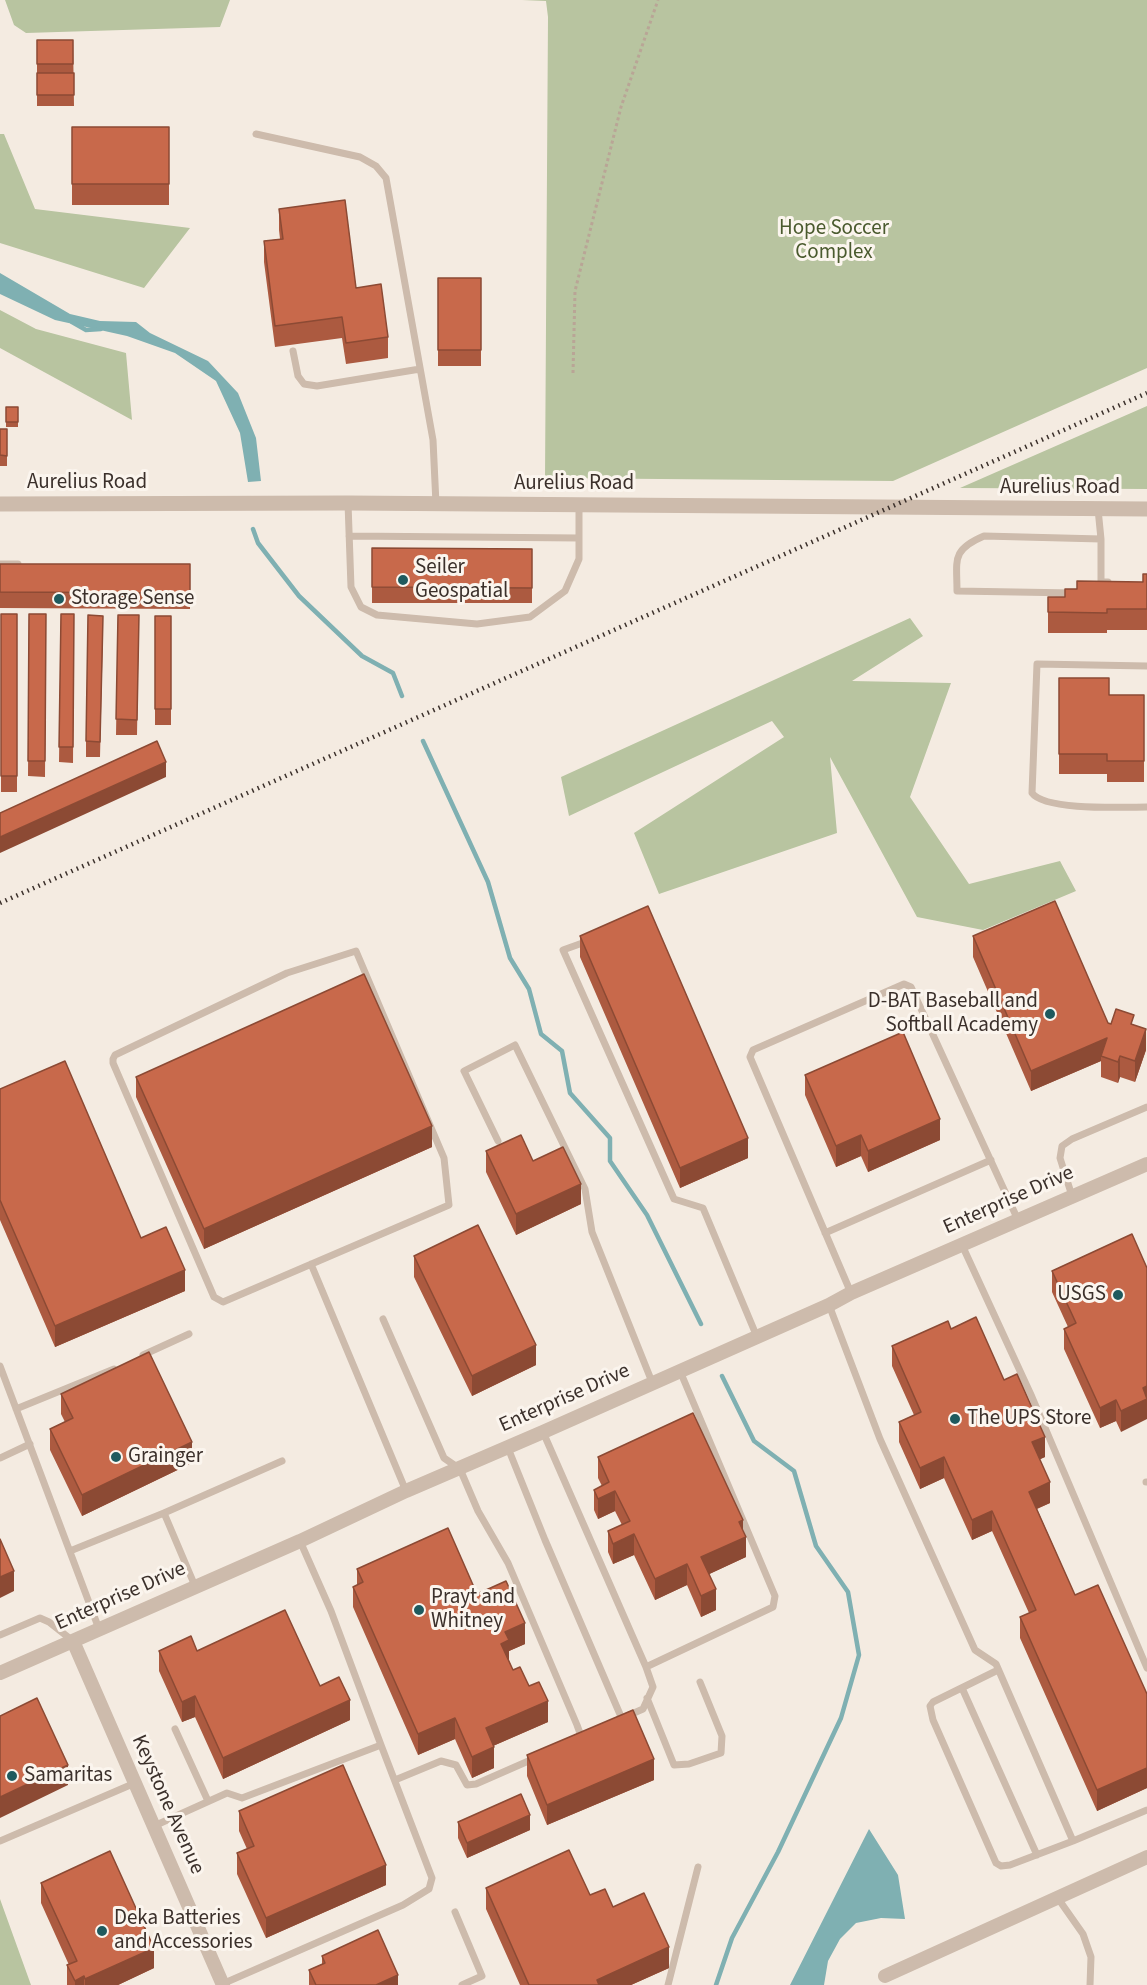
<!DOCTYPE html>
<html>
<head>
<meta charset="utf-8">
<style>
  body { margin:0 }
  canvas { display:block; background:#f4ebe1 }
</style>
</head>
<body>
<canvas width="1147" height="1985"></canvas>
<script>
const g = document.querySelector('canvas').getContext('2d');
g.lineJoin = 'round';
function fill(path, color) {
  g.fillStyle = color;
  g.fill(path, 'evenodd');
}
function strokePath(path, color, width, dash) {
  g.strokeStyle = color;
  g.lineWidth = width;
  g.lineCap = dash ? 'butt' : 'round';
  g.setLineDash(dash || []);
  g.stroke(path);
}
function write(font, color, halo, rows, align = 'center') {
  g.font = font + ' "Source Sans 3",sans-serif';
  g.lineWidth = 6;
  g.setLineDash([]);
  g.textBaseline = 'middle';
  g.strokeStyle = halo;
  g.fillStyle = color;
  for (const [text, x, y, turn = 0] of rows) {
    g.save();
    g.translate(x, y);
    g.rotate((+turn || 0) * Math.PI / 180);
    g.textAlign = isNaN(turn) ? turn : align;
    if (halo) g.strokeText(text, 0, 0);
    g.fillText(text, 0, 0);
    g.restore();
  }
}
fill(new Path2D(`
  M 5,0 L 230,0 L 220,27 L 26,33 L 14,25 Z
  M 522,0 L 1147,0 L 1147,368 L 893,481 L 545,478 L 548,17 L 546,1 Z
  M 0,134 L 4,134 L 35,209 L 190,228 L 144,288 L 0,243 Z
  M 0,310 L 36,329 L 126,353 L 132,420 L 0,348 Z
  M 1147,406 L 1147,489 L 960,488 Z
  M 910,618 L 923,636 L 852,681 L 951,683 L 910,797 L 969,884 L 1060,861 L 1076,891 L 983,930 L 917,917 L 830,757 L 837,833 L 659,894 L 634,833 L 784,737 L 772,721 L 569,816 L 561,777 Z
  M 0,1899 L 31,1985 L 0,1985 Z`), '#b8c4a0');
fill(new Path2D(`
  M 0,273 L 70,314 L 100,321 L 136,322 L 150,333 L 208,361 L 238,393 L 256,438 L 261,481 L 248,482 L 240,433 L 216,381 L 175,353 L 127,336 L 55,320 L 0,294 Z
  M 869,1829 L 898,1875 L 905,1919 L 881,1918 L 856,1923 L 840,1939 L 828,1961 L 824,1985 L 790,1985 Z`), '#7fb0b2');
strokePath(new Path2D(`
  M 72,322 L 86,330 L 101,329
  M 253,529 L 258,543 L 299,596 L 362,656 L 393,673 L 402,696
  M 423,741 L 488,882 L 510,958 L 529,989 L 541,1034 L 562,1051 L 570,1093 L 610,1138 L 610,1161 L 647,1215 L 701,1324
  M 716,1985 L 732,1938 L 778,1852 L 841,1718 L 859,1655 L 848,1592 L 816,1546 L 794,1471 L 754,1441 L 722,1376`), '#7fb0b2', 4.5);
strokePath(new Path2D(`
  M 573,373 L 575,291 L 621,107 L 658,0`), '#b9a596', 3, [3, 3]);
strokePath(new Path2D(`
  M 256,134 L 360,157 L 376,166 L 386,178 L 433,440 L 436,504
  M 293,351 L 298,376 L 304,384 L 317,386 L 420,369
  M 348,503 L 351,587 L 361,607 L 377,615 L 477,624 L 530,617 L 565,591 L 579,559 L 579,505
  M 1098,509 L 1101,539 L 1101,582 L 1108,582
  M 349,536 L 579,538
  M 0,564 L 18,564
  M 1074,593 L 957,591 C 957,560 951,550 984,536 L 1101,539
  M 1147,666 L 1037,664 L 1032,793 C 1045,811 1125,807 1147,807
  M 588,941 L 563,950 L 674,1199 L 703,1208 L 757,1337
  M 356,951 L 444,1158 L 449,1205 L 223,1302 L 214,1297 L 113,1063 L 113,1059 L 115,1055 L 287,973 Z
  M 498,1141 L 464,1071 L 515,1045 L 585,1189 L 592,1232 L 652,1382
  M 1072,1196 L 1060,1158 L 1062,1146 L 1072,1139 L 1147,1107
  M 825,1233 L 991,1160
  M 962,1245 L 1032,1397 L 1147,1668
  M 311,1264 L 406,1491
  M 851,1293 L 750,1057 L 753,1050 L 904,984 L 911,987 L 1018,1220
  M 829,1305 L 880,1439 L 975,1650 L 996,1664 L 1073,1841 L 1147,1810
  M 383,1319 L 444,1458 L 460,1469 L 478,1511 L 508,1563 L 577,1725 L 581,1736 L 578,1738
  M 143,1355 L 189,1334
  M 0,1366 L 99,1629
  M 16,1409 L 114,1369
  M 543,1432 L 646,1667 L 653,1687 L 643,1709 L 627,1716
  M 508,1448 L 545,1540 L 622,1719
  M 0,1458 L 30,1444
  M 1146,1482 L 1147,1482
  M 164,1513 L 282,1461
  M 70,1551 L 164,1513 L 195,1586
  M 0,1635 L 40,1618 L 49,1622 L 73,1641
  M 646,1667 L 773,1607 L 775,1596 L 680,1371
  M 998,1670 L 933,1702 L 930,1706 L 933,1720 L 996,1863 L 1001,1866 L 1010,1865 L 1073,1841
  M 962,1688 L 1037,1855
  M 647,1698 L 674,1765 L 689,1764 L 721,1753 L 722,1736 L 700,1682
  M 175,1729 L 208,1801
  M 395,1780 L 441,1761 L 456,1765 L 467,1785 L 476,1784 L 533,1759
  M 154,1826 L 227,1793 L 242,1798 L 381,1745 L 331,1611 L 300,1541
  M 0,1841 L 135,1783
  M 1057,1897 L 1083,1934 L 1091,1957 L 1090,1985
  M 455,1912 L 482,1976 L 462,1985
  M 220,1985 L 403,1905 L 429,1889 L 432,1878 L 381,1745
  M 668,1985 L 698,1867`), '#cdbbac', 7);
strokePath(new Path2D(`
  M 73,1641 L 223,1985
  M 0,1673 L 300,1541 L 406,1491 L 543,1432 L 829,1305 L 851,1293 L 1147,1164
  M 885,1976 L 1147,1857`), '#cdbbac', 14);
strokePath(new Path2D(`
  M 0,504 L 348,503 L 1147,509`), '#cdbbac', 15);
strokePath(new Path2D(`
  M 0,903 L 1147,393`), '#3b302b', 4.5, [1.5, 4.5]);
fill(new Path2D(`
  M 37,40 L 73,40 L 74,106 L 37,106 Z
  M 72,127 L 169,127 L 169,205 L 72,205 Z
  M 279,209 L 356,288 L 388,337 L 388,358 L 346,364 L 342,338 L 275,347 L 264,262 L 264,241 L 280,239 L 279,230 Z
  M 438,278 L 481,278 L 481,366 L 438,366 Z
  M 6,407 L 18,407 L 18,427 L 6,427 Z
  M 0,429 L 7,429 L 7,466 L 0,466 Z
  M 372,548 L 532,549 L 532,603 L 372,603 Z
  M 0,564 L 190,564 L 190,609 L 0,608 Z
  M 1147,574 L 1147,630 L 1107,630 L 1107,633 L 1048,633 L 1048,597 L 1065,597 L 1077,589 L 1143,582 Z
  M 1,614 L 17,614 L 17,792 L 1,792 Z
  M 29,614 L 46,614 L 45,777 L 28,776 Z
  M 61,614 L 74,614 L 73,763 L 59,762 Z
  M 118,615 L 139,615 L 137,735 L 116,735 Z
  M 155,616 L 171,616 L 171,725 L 155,725 Z
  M 103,632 L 100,757 L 86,757 L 86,741 Z
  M 1059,678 L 1109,695 L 1144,695 L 1144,782 L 1107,782 L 1107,774 L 1059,774 Z
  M 580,936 L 748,1158 L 680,1188 L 580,957 Z
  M 973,936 L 1108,1023 L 1134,1025 L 1146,1050 L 1135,1082 L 1120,1077 L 1118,1083 L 1101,1077 L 1101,1061 L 1031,1091 L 973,957 Z
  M 805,1075 L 940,1140 L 868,1172 L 861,1156 L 836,1167 L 805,1095 Z
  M 136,1077 L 432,1147 L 204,1249 L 136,1097 Z
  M 0,1089 L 141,1238 L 185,1291 L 55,1347 L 0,1220 Z
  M 486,1151 L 581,1204 L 516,1235 L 486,1172 Z
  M 1132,1234 L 1121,1432 L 1116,1421 L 1100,1428 L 1064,1349 L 1064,1329 L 1068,1327 L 1052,1292 L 1052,1271 Z
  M 414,1256 L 536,1365 L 472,1396 L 414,1277 Z
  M 951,1329 L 1004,1380 L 1045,1457 L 1040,1459 L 1050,1503 L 1037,1509 L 1075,1595 L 1147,1694 L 1147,1788 L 1097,1811 L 1020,1638 L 1020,1617 L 1029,1613 L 992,1531 L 972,1540 L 944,1478 L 920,1489 L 899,1442 L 899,1422 L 914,1415 L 892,1366 L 892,1346 Z
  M 61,1394 L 192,1463 L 82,1516 L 50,1450 L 50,1429 L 65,1422 L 61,1414 Z
  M 598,1457 L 743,1531 L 746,1557 L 709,1574 L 716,1610 L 701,1617 L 687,1585 L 655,1600 L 634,1555 L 613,1564 L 608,1552 L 608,1531 L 622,1525 L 615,1511 L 598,1519 L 594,1510 L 594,1490 L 602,1486 L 598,1478 Z
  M 357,1569 L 477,1594 L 525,1644 L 509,1651 L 509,1661 L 513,1670 L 529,1686 L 548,1722 L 493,1746 L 494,1768 L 472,1778 L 455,1739 L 418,1755 L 353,1607 L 353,1587 L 357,1585 Z
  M 159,1651 L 197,1651 L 320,1686 L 350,1720 L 223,1779 L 195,1717 L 182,1722 L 159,1671 Z
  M 527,1755 L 654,1780 L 547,1825 L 527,1776 Z
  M 239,1811 L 386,1885 L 266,1938 L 237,1874 L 237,1853 L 247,1849 L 239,1831 Z
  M 458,1822 L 530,1830 L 467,1858 L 458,1838 Z
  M 41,1883 L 154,1968 L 118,1985 L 67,1985 L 67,1965 L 69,1965 L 41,1903 Z
  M 486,1888 L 590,1895 L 613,1907 L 669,1968 L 631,1985 L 520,1985 L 486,1909 Z
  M 322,1956 L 398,1985 L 309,1985 L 309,1970 L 322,1964 Z`), '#ac5a40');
fill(new Path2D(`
  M 166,762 L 166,777 L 0,853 L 0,837 Z
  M 1146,1029 L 1146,1050 L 1135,1082 L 1135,1061 Z
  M 1107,1038 L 1101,1056 L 1101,1061 L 1031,1091 L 1031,1071 Z
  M 1120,1056 L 1120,1077 L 1118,1083 L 1118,1062 Z
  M 940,1119 L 940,1140 L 868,1172 L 868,1151 Z
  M 432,1126 L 432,1147 L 204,1249 L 204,1229 Z
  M 861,1135 L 861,1156 L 836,1167 L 836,1146 Z
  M 748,1138 L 748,1158 L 680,1188 L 680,1168 Z
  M 581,1184 L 581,1204 L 516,1235 L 516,1214 Z
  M 185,1270 L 185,1291 L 55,1347 L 55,1326 Z
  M 536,1345 L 536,1365 L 472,1396 L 472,1376 Z
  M 1147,1386 L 1147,1419 L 1121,1432 L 1121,1411 L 1143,1388 Z
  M 1116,1400 L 1116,1421 L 1100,1428 L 1100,1408 Z
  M 1045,1437 L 1045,1457 L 1032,1463 L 1032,1442 Z
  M 192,1442 L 192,1463 L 82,1516 L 82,1495 Z
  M 944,1457 L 944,1478 L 920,1489 L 920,1468 Z
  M 1050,1482 L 1050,1503 L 1029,1512 L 1029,1492 Z
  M 615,1491 L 615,1511 L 598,1519 L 598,1499 Z
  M 992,1511 L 992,1531 L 972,1540 L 972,1520 Z
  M 743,1520 L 743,1538 L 746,1537 L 746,1557 L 701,1578 L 701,1557 L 739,1522 Z
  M 634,1534 L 634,1555 L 613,1564 L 613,1544 Z
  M 687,1564 L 687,1585 L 655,1600 L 655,1579 Z
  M 14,1571 L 14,1591 L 0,1598 L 0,1577 Z
  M 716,1589 L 716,1610 L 701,1617 L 701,1596 Z
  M 525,1623 L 525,1644 L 509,1651 L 509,1661 L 501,1644 L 505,1632 Z
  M 195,1696 L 195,1717 L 182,1722 L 182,1702 Z
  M 350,1700 L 350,1720 L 223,1779 L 223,1758 Z
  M 548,1701 L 548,1722 L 486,1749 L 486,1728 Z
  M 455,1718 L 455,1739 L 418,1755 L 418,1734 Z
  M 494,1747 L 494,1768 L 472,1778 L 472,1757 Z
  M 654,1759 L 654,1780 L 547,1825 L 547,1805 Z
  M 68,1765 L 68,1785 L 0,1818 L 0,1797 Z
  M 1147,1768 L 1147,1788 L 1097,1811 L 1097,1790 Z
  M 530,1815 L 530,1830 L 467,1858 L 467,1843 Z
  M 386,1865 L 386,1885 L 266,1938 L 266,1918 Z
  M 669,1947 L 669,1968 L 631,1985 L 597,1985 L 597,1980 Z
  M 154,1948 L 154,1968 L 118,1985 L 85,1985 L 85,1979 Z
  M 398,1975 L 398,1985 L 376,1985 Z
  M 84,1976 L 84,1985 L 75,1985 L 75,1981 Z`), '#8c4a34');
const building = new Path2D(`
  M 37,40 L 73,40 L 73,64 L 37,64 Z
  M 37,73 L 74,73 L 74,95 L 37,95 Z
  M 72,127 L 169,127 L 169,184 L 72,184 Z
  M 345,200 L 356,288 L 381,284 L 388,337 L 346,343 L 342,317 L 275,326 L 264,241 L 283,239 L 279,209 Z
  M 438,278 L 481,278 L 481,350 L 438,350 Z
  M 6,407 L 18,407 L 18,422 L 6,422 Z
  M 0,429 L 7,429 L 7,456 L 0,455 Z
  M 372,548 L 532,549 L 532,588 L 372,587 Z
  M 0,564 L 190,564 L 190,593 L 0,592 Z
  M 1143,574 L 1147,574 L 1147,609 L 1107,609 L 1107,613 L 1048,612 L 1048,597 L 1065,597 L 1065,589 L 1077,589 L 1077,581 L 1143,582 Z
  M 1,614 L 17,614 L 17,776 L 1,776 Z
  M 29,614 L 46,614 L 45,761 L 28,761 Z
  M 61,614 L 74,614 L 73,747 L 59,747 Z
  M 88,615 L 103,616 L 100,742 L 86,741 Z
  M 118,615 L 139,615 L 137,720 L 116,719 Z
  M 155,616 L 171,616 L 171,709 L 155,709 Z
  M 1059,678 L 1109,678 L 1109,695 L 1144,695 L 1144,761 L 1107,761 L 1107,754 L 1059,754 Z
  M 157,741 L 166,762 L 0,837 L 0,813 Z
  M 1055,901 L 1108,1023 L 1111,1024 L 1116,1009 L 1134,1015 L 1131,1024 L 1146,1029 L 1135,1061 L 1120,1056 L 1118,1062 L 1101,1056 L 1107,1038 L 1031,1071 L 973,936 Z
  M 648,906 L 748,1138 L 680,1168 L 580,936 Z
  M 364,974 L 432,1126 L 204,1229 L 136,1077 Z
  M 903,1032 L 940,1119 L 868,1151 L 861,1135 L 836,1146 L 805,1075 Z
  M 65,1061 L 141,1238 L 166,1227 L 185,1270 L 55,1326 L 0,1200 L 0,1089 Z
  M 521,1135 L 533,1161 L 563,1147 L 581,1184 L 516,1214 L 486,1151 Z
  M 478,1225 L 536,1345 L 472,1376 L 414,1256 Z
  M 1132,1234 L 1147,1268 L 1147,1386 L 1143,1388 L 1147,1399 L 1121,1411 L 1116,1400 L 1100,1408 L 1064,1329 L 1076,1323 L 1052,1271 Z
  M 976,1317 L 1004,1380 L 1017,1374 L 1045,1437 L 1032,1442 L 1050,1482 L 1029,1492 L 1075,1595 L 1098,1585 L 1147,1694 L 1147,1768 L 1097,1790 L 1020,1617 L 1036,1610 L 992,1511 L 972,1520 L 944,1457 L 920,1468 L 899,1422 L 921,1412 L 892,1346 L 948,1321 L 951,1329 Z
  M 149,1352 L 192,1442 L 82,1495 L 50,1429 L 73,1418 L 61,1394 Z
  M 693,1413 L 743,1520 L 739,1522 L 746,1537 L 701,1557 L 716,1589 L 701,1596 L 687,1564 L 655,1579 L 634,1534 L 613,1544 L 608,1531 L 630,1521 L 615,1491 L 598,1499 L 594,1490 L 609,1482 L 598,1457 Z
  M 448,1528 L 477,1594 L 506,1581 L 525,1623 L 505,1632 L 509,1640 L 501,1644 L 513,1670 L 520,1667 L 529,1686 L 539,1682 L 548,1701 L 486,1728 L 494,1747 L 472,1757 L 455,1718 L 418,1734 L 353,1587 L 363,1582 L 357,1569 Z
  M 0,1539 L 14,1571 L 0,1577 Z
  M 285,1610 L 320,1686 L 339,1677 L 350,1700 L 223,1758 L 195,1696 L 182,1702 L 159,1651 L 191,1636 L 197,1651 Z
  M 37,1698 L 68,1765 L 0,1797 L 0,1716 Z
  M 633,1710 L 654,1759 L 547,1805 L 527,1755 Z
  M 343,1765 L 386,1865 L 266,1918 L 237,1853 L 254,1846 L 239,1811 Z
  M 521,1794 L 530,1815 L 467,1843 L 458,1822 Z
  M 569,1850 L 590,1895 L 605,1889 L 613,1907 L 644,1893 L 669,1947 L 597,1980 L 599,1985 L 529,1985 L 486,1888 Z
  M 110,1851 L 154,1948 L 85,1979 L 84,1976 L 75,1981 L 67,1965 L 77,1961 L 41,1883 Z
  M 378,1930 L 398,1975 L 376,1985 L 316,1985 L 309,1970 L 325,1963 L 322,1956 Z`);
fill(building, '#c8694b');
strokePath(building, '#8c4a34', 1.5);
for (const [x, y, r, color] of [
  [403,580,6,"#1f5a5e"],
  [59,599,6,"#1f5a5e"],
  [1050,1014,6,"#1f5a5e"],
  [1118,1295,6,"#1f5a5e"],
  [955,1419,6,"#1f5a5e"],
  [116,1457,6,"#1f5a5e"],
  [419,1610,6,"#1f5a5e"],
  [12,1776,6,"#1f5a5e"],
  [102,1931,6,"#1f5a5e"]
]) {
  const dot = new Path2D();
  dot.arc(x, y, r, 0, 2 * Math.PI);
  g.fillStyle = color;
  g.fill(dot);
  strokePath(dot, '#fbf5ee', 2);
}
write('21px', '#4a5a2e', '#fbf5ee', [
  ["Hope Soccer",834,229],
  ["Complex",834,253]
]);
write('21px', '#3b302b', '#fbf5ee', [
  ["Aurelius Road",87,483],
  ["Aurelius Road",574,484],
  ["Aurelius Road",1060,488],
  ["Enterprise Drive",1009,1201,-24],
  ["Enterprise Drive",565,1399,-24],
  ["Enterprise Drive",121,1597,-24],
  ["Keystone Avenue",167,1805,66]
]);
write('21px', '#3b302b', '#fbf5ee', [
  ["Seiler",415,568],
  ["Geospatial",415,592],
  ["Storage Sense",71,599],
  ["D-BAT Baseball and",1038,1002,"right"],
  ["Softball Academy",1038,1026,"right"],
  ["USGS",1106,1295,"right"],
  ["The UPS Store",967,1419],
  ["Grainger",128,1457],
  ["Prayt and",431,1598],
  ["Whitney",431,1622],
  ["Samaritas",24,1776],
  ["Deka Batteries",114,1919],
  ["and Accessories",114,1943]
], 'left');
</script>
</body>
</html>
